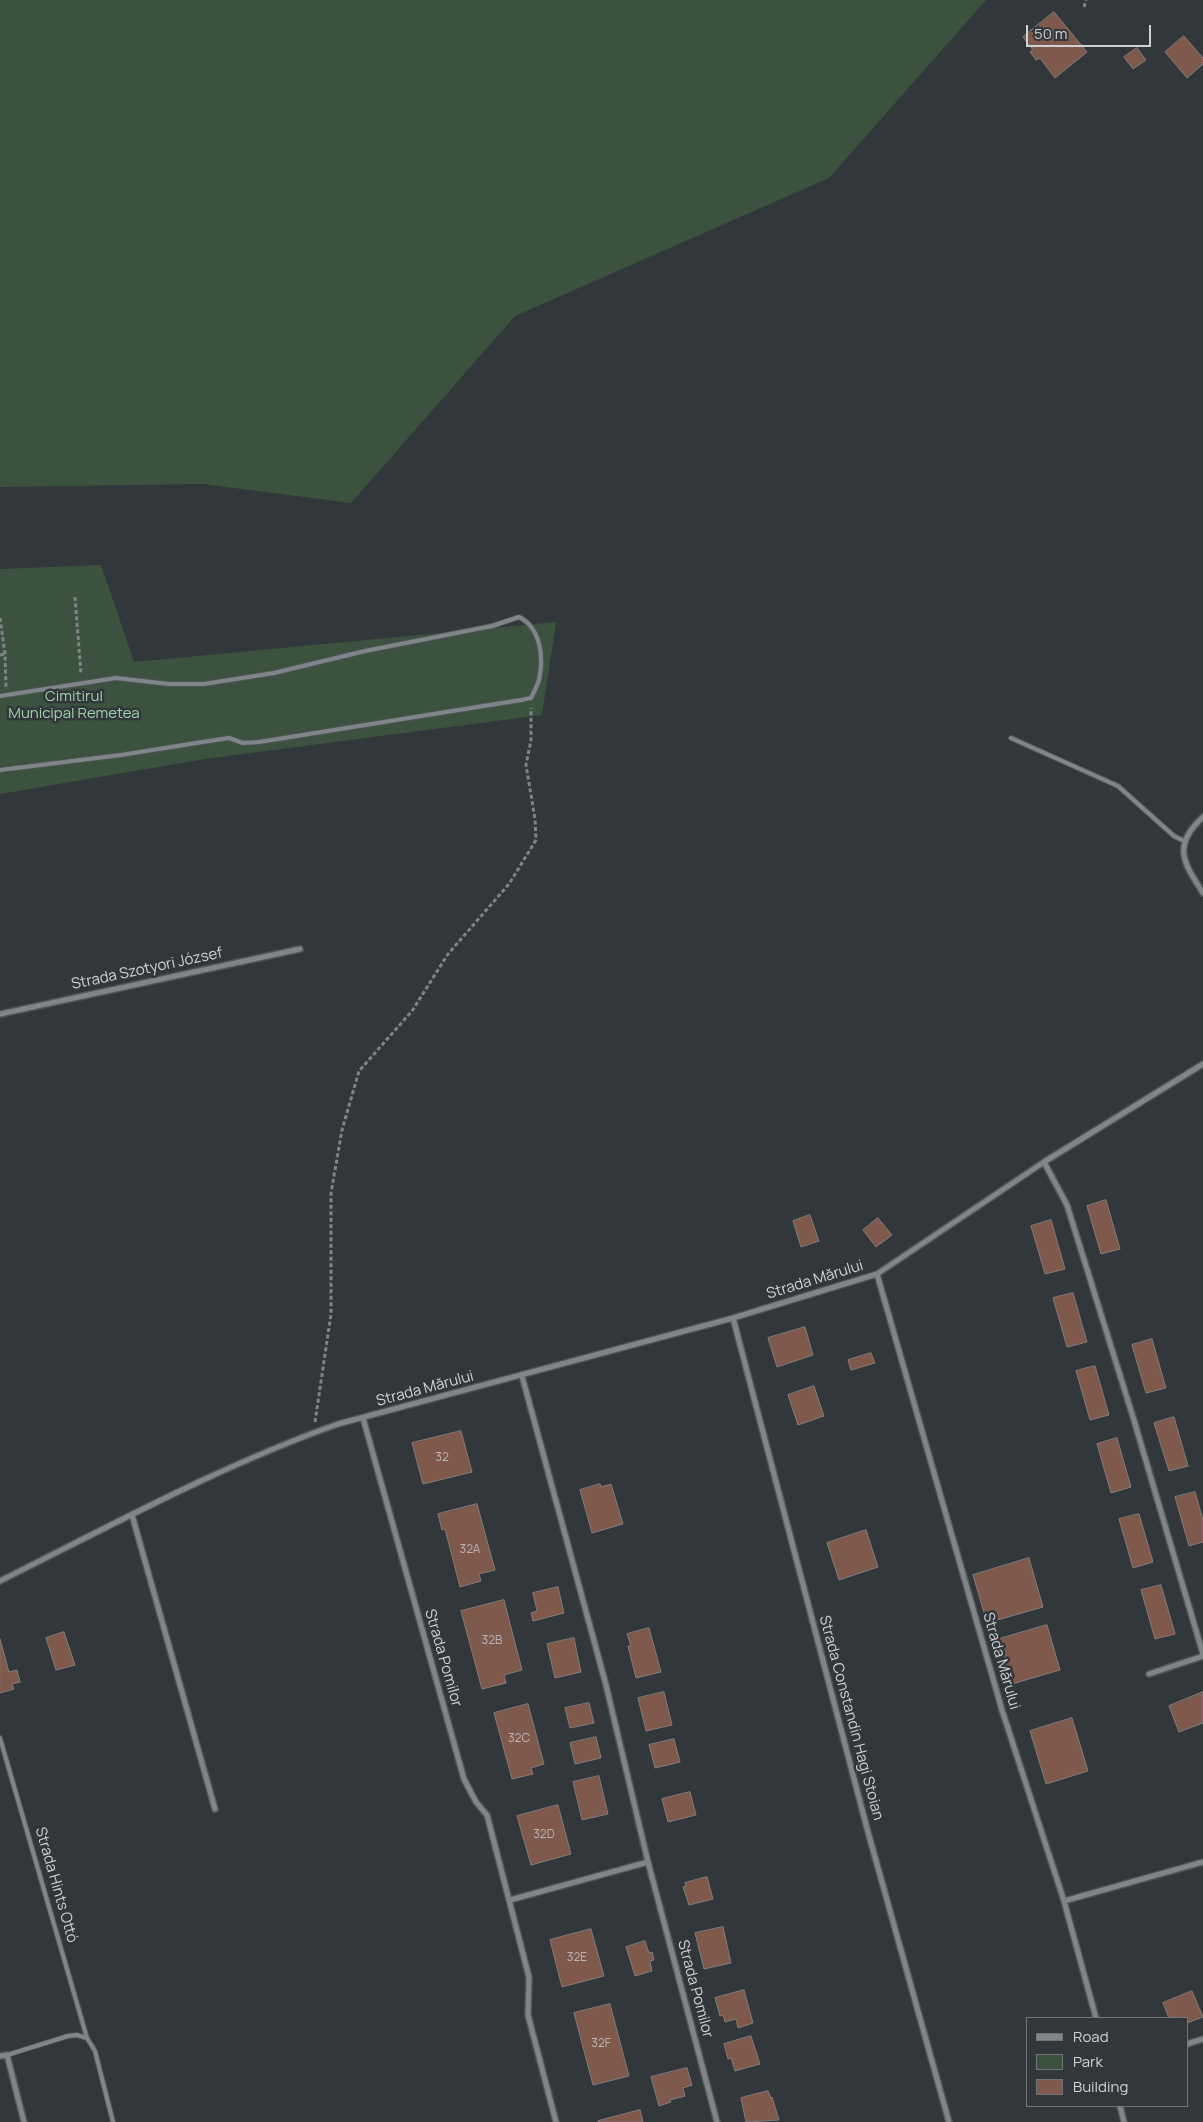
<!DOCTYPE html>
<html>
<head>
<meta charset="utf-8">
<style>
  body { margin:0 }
  #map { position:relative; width:1203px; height:2122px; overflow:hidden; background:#32373b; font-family:Manrope,sans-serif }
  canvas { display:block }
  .legend { position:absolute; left:1026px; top:2017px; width:162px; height:90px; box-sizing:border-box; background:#32373b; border:1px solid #717579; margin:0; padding:6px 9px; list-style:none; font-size:15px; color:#d0d3d6 }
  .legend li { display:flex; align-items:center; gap:10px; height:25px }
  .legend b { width:25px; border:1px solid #717579 }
  .scale { position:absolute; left:1026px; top:25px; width:125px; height:22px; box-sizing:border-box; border:2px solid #d0d3d6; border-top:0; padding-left:6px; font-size:15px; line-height:18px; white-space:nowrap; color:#d0d3d6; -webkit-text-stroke:4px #32373b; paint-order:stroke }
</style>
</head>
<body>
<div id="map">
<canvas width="1203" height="2122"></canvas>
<ul class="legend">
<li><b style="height:6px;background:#80858a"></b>Road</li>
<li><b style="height:14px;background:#3b523f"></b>Park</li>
<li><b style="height:14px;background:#80594d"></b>Building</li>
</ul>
<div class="scale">50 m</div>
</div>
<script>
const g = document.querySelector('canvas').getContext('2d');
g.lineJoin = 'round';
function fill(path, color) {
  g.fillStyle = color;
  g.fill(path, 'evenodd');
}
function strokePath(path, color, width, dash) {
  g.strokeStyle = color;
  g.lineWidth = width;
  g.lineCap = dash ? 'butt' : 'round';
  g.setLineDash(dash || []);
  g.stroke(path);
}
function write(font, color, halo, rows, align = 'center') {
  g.font = font + ' Manrope,sans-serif';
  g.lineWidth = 5;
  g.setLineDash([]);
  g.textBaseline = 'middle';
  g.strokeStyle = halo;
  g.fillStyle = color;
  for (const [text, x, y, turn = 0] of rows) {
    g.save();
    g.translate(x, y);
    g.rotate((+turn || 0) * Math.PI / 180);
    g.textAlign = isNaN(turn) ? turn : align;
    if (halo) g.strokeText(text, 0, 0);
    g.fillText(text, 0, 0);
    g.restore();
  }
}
fill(new Path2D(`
  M 0,0 L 986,0 L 829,178 L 515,316 L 351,503 L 203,484 L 0,487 Z
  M 101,565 L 134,662 L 556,622 L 542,715 L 205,759 L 0,794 L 0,569 Z`), '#3b523f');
const building = new Path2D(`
  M 1054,12 L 1087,52 L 1055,78 L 1040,58 L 1036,60 L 1030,52 L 1033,50 L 1023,37 Z
  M 1184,36 L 1203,58 L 1203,64 L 1187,78 L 1165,52 Z
  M 1137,48 L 1146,60 L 1133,69 L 1124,57 Z
  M 1106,1200 L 1120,1249 L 1101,1254 L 1087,1206 Z
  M 810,1215 L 819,1241 L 801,1247 L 793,1221 Z
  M 878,1218 L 892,1235 L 876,1247 L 863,1230 Z
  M 1051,1220 L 1065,1269 L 1045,1274 L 1031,1226 Z
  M 1073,1293 L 1087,1342 L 1067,1347 L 1053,1298 Z
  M 805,1327 L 813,1355 L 777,1367 L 768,1338 Z
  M 1152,1339 L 1166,1388 L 1146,1393 L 1132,1345 Z
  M 871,1353 L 875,1363 L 851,1370 L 848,1360 Z
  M 1095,1366 L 1109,1415 L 1090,1420 L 1076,1371 Z
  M 814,1386 L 824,1416 L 798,1425 L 788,1395 Z
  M 1174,1417 L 1188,1466 L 1169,1471 L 1154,1423 Z
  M 461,1431 L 472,1472 L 423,1484 L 412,1443 Z
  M 1117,1438 L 1131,1487 L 1111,1493 L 1097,1444 Z
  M 600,1484 L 601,1487 L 611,1484 L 623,1524 L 592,1533 L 580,1490 Z
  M 1195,1492 L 1203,1520 L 1203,1542 L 1189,1546 L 1175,1497 Z
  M 477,1504 L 495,1570 L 479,1574 L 481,1581 L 460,1587 L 445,1529 L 442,1530 L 438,1514 Z
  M 1139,1514 L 1153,1562 L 1133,1568 L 1119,1519 Z
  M 866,1530 L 878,1567 L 839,1580 L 827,1543 Z
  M 1029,1558 L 1043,1607 L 987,1623 L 973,1575 Z
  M 1161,1585 L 1175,1634 L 1155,1639 L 1141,1590 Z
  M 558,1587 L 564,1613 L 533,1621 L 531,1613 L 537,1611 L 533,1593 Z
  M 504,1600 L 522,1670 L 504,1675 L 506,1683 L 482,1689 L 461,1611 Z
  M 1047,1625 L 1060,1670 L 1005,1686 L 992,1641 Z
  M 649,1628 L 661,1672 L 636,1678 L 628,1646 L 631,1646 L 627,1634 Z
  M 64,1632 L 75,1665 L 56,1670 L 46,1638 Z
  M 574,1638 L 581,1672 L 555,1678 L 547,1644 Z
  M 0,1639 L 9,1672 L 17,1670 L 20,1682 L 12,1684 L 14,1689 L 0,1693 Z
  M 664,1692 L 672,1725 L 646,1731 L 638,1698 Z
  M 1203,1692 L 1203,1723 L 1179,1732 L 1169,1706 Z
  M 589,1703 L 594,1723 L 570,1728 L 565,1708 Z
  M 528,1704 L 544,1764 L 531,1768 L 533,1774 L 512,1779 L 494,1713 Z
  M 1072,1718 L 1088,1771 L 1046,1784 L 1030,1731 Z
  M 596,1737 L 601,1758 L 575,1764 L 570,1743 Z
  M 674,1739 L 680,1762 L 655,1768 L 649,1745 Z
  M 599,1776 L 608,1814 L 582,1820 L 573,1782 Z
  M 690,1792 L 696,1815 L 668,1822 L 662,1799 Z
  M 558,1805 L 571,1854 L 531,1865 L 517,1816 Z
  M 707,1877 L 713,1899 L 689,1905 L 683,1887 L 686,1886 L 685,1883 Z
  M 723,1927 L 731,1963 L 704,1969 L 695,1933 Z
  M 591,1929 L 604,1976 L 562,1987 L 550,1940 Z
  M 645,1941 L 649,1953 L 652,1952 L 654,1960 L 650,1961 L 652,1971 L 635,1976 L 626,1947 Z
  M 744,1990 L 753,2023 L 738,2028 L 736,2019 L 725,2022 L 723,2015 L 720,2016 L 715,1998 Z
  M 1192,1991 L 1203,2017 L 1187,2023 L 1187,2018 L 1169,2018 L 1163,2003 Z
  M 610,2004 L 629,2076 L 593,2085 L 574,2013 Z
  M 751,2036 L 760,2064 L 735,2071 L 731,2058 L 728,2059 L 724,2044 Z
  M 687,2068 L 692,2085 L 683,2088 L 685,2096 L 670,2100 L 671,2102 L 659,2106 L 651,2077 Z
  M 768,2091 L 771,2098 L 772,2097 L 779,2120 L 746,2122 L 741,2098 Z
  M 640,2110 L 643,2122 L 599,2122 L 598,2121 Z`);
fill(building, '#80594d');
strokePath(building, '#847c7a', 1);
const lane = new Path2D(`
  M 0,696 L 116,678 L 169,684 L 204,684 L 274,673 L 365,651 L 492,626 L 519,617 C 541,628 544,658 539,680 C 537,686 534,692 531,698 L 521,700 L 259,742 L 243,743 L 229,738 L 209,741 L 121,755 L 0,770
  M 1011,738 L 1118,786 L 1174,836 L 1184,841
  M 0,1738 L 87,2038 L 95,2051 L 113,2122
  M 7,2055 L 68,2036 L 77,2035 L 87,2038`);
const street = new Path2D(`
  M 1203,817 C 1172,845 1183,862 1203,893
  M 0,1014 L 300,949
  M 1044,1162 L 1067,1205 L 1133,1417 L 1203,1654
  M 877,1274 L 1002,1710 L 1064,1901
  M 733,1318 L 868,1832 L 949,2122
  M 522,1376 L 606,1685 L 648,1862 L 717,2122
  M 363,1418 L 464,1779 L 476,1802 L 487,1815 L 529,1977 L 528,2015 L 556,2122
  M 132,1515 L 215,1809
  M 0,1581 C 110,1526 222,1465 338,1424 L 733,1318 L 877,1274 L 1044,1162 L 1203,1064
  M 1149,1674 L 1203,1656
  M 510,1900 L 648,1862
  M 1096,2018 L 1064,1901 L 1203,1862
  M 1187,2044 L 1203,2039
  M 0,2056 L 7,2055 L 24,2122
  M 1120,2106 L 1124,2122`);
strokePath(lane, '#515458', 6);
strokePath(street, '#515458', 8);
strokePath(new Path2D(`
  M 1084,7 L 1086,0
  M 75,597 L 81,674
  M 0,618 L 5,654 L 6,687
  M 0,655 L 5,654
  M 315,1422 L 331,1314 L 331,1193 L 342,1130 L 359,1071 L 412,1011 L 448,954 L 509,884 L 536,840 L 535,819 L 526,765 L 531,740 L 531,708`), '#808488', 3, [4, 2.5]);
strokePath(lane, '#80858a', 4);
strokePath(street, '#80858a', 5);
write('12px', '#bcb4b4', null, [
  ["32",442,1458],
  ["32A",470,1550],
  ["32B",492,1641],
  ["32C",519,1739],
  ["32D",544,1835],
  ["32E",577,1958],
  ["32F",601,2044]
]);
write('15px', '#9dd4a7', '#32373b', [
  ["Cimitirul",74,697],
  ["Municipal Remetea",74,714]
]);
write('15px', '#d0d3d6', '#32373b', [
  ["Strada Szotyori József",147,969,-12],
  ["Strada Mărului",815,1280,-17],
  ["Strada Mărului",425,1389,-15],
  ["Strada Pomilor",443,1658,74],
  ["Strada Mărului",1001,1661,74],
  ["Strada Constandin Hagi Stoian",851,1718,75],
  ["Strada Hints Ottó",56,1885,74],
  ["Strada Pomilor",695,1989,75]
]);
</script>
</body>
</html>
